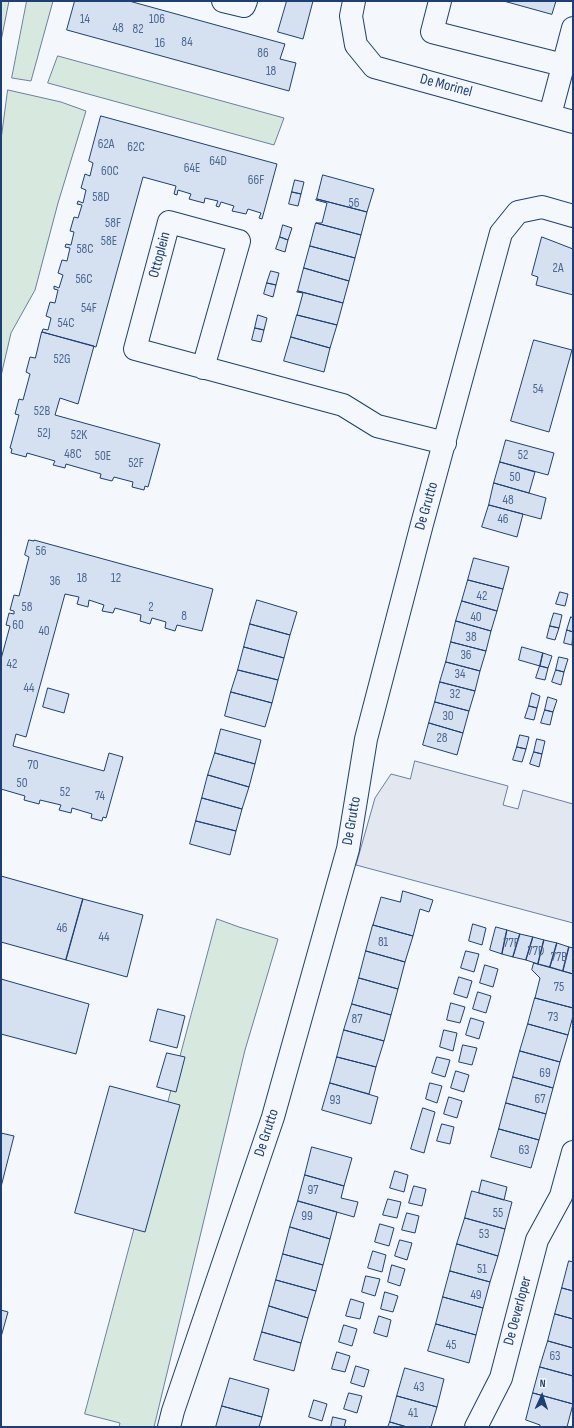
<!DOCTYPE html>
<html>
<head>
<meta charset="utf-8">
<style>
  body { margin:0 }
  #map { position:relative; width:574px; height:1428px; overflow:hidden; background:#f4f7fb; font-family:"Sofia Sans Condensed",sans-serif }
  canvas { display:block }
  .frame { position:absolute; inset:0; border:2px solid #1d3f73; pointer-events:none }
  .north { position:absolute; left:522px; top:1376px; width:40px; height:40px; -webkit-text-stroke:3px #f4f7fb; paint-order:stroke; rotate:3deg; font-size:11px; font-weight:700; line-height:16px; text-align:center; color:#1d3f73 }
  .north::after { content:''; display:block; margin:auto; width:14px; height:18px; background:#1d3f73; clip-path:polygon(50% 0,100% 100%,50% 72%,0 100%) }
</style>
</head>
<body>
<div id="map">
<canvas width="574" height="1428"></canvas>
<div class="frame"></div>
<div class="north">N</div>
</div>
<script>
const g = document.querySelector('canvas').getContext('2d');
g.lineJoin = 'round';
function fill(path, color) {
  g.fillStyle = color;
  g.fill(path, 'evenodd');
}
function strokePath(path, color, width, dash) {
  g.strokeStyle = color;
  g.lineWidth = width;
  g.lineCap = dash ? 'butt' : 'round';
  g.setLineDash(dash || []);
  g.stroke(path);
}
function write(font, color, halo, rows, align = 'center') {
  g.font = font + ' "Sofia Sans Condensed",sans-serif';
  g.lineWidth = 3;
  g.setLineDash([]);
  g.textBaseline = 'middle';
  g.strokeStyle = halo;
  g.fillStyle = color;
  for (const [text, x, y, turn = 0] of rows) {
    g.save();
    g.translate(x, y);
    g.rotate((+turn || 0) * Math.PI / 180);
    g.textAlign = isNaN(turn) ? turn : align;
    if (halo) g.strokeText(text, 0, 0);
    g.fillText(text, 0, 0);
    g.restore();
  }
}
const green = new Path2D(`
  M 1,1 L 9,1 L 1,41 Z
  M 27,1 L 53,1 L 31,81 L 12,78 Z
  M 58,56 L 284,118 L 274,145 L 48,83 Z
  M 8,90 L 61,102 L 86,111 L 58,203 L 35,290 L 11,333 L 1,376 L 1,140 Z
  M 217,919 L 239,927 L 278,939 L 245,1050 L 154,1427 L 119,1427 L 120,1423 L 85,1414 Z`);
fill(green, '#d7e8df');
strokePath(green, '#687fa3', 1);
const parking = new Path2D(`
  M 415,761 L 508,786 L 503,805 L 518,809 L 523,790 L 573,804 L 573,923 L 356,865 L 375,798 L 391,774 L 410,779 Z`);
fill(parking, '#e3e8f0');
strokePath(parking, '#687fa3', 1);
const building = new Path2D(`
  M 75,1 L 129,1 L 285,44 L 280,59 L 296,63 L 289,91 L 67,30 Z
  M 287,1 L 313,1 L 303,39 L 278,32 Z
  M 504,1 L 556,1 L 552,14 Z
  M 101,116 L 277,164 L 262,219 L 259,218 L 261,213 L 248,209 L 246,214 L 232,211 L 234,206 L 221,202 L 219,207 L 216,206 L 218,201 L 205,198 L 204,203 L 189,199 L 191,194 L 178,190 L 177,195 L 174,194 L 176,186 L 143,177 L 96,347 L 42,332 L 43,329 L 48,330 L 51,318 L 46,316 L 50,302 L 55,303 L 58,290 L 54,289 L 54,286 L 59,288 L 63,275 L 58,273 L 62,260 L 67,261 L 70,248 L 65,247 L 66,244 L 71,245 L 74,232 L 70,231 L 74,217 L 78,218 L 82,205 L 77,204 L 78,201 L 83,203 L 86,190 L 81,188 L 85,174 L 90,176 L 93,163 L 89,161 Z
  M 323,175 L 374,189 L 367,212 L 317,199 Z
  M 295,180 L 304,182 L 301,194 L 292,192 Z
  M 292,192 L 301,194 L 298,206 L 289,204 Z
  M 317,199 L 367,212 L 361,235 L 316,223 L 322,223 L 327,203 L 316,200 Z
  M 316,223 L 361,235 L 355,258 L 310,246 Z
  M 283,225 L 292,228 L 288,240 L 280,237 Z
  M 280,237 L 288,240 L 285,252 L 276,249 Z
  M 542,237 L 573,249 L 573,295 L 536,285 L 538,277 L 532,275 Z
  M 310,246 L 355,258 L 349,281 L 304,268 Z
  M 304,268 L 349,281 L 343,303 L 298,291 Z
  M 271,271 L 279,273 L 276,285 L 267,283 Z
  M 267,283 L 276,285 L 273,297 L 264,294 Z
  M 298,291 L 343,303 L 337,325 L 297,315 L 303,293 L 297,292 Z
  M 258,315 L 267,318 L 264,330 L 255,328 Z
  M 297,315 L 337,325 L 330,348 L 291,337 Z
  M 255,328 L 264,330 L 261,342 L 252,340 Z
  M 42,332 L 94,346 L 78,404 L 60,398 L 55,415 L 160,444 L 148,487 L 145,486 L 144,490 L 132,487 L 133,482 L 114,477 L 112,481 L 100,478 L 101,474 L 66,464 L 65,468 L 53,465 L 55,461 L 27,453 L 26,457 L 11,453 L 12,449 L 10,448 L 19,415 L 15,414 L 19,399 L 23,400 L 30,374 L 26,372 L 30,357 L 35,358 Z
  M 291,337 L 330,348 L 324,372 L 284,361 Z
  M 534,340 L 572,350 L 549,432 L 511,421 Z
  M 506,440 L 554,453 L 548,475 L 500,462 Z
  M 500,462 L 535,472 L 529,493 L 494,483 Z
  M 494,483 L 546,498 L 541,519 L 489,505 Z
  M 489,505 L 523,514 L 517,537 L 482,527 Z
  M 29,540 L 34,541 L 34,540 L 213,589 L 202,631 L 177,625 L 175,631 L 165,628 L 166,622 L 152,618 L 150,624 L 140,621 L 141,615 L 115,608 L 113,613 L 102,611 L 104,605 L 89,600 L 88,607 L 77,604 L 79,597 L 65,594 L 26,737 L 16,734 L 13,746 L 104,771 L 109,753 L 123,757 L 106,818 L 103,817 L 102,821 L 91,818 L 92,814 L 72,808 L 71,813 L 59,810 L 61,805 L 40,800 L 39,804 L 24,800 L 25,796 L 1,789 L 1,659 L 10,626 L 6,625 L 9,613 L 14,614 L 14,611 L 10,610 L 14,595 L 19,596 L 29,557 L 25,555 Z
  M 474,558 L 509,567 L 503,589 L 468,580 Z
  M 468,580 L 503,589 L 497,611 L 462,601 Z
  M 560,592 L 568,594 L 565,606 L 556,604 Z
  M 257,600 L 297,612 L 290,635 L 250,624 Z
  M 462,601 L 497,611 L 491,631 L 456,621 Z
  M 554,613 L 562,615 L 559,628 L 550,626 Z
  M 571,617 L 573,618 L 573,632 L 567,630 Z
  M 456,621 L 491,631 L 486,651 L 451,642 Z
  M 250,624 L 290,635 L 284,658 L 244,647 Z
  M 550,626 L 559,628 L 555,640 L 547,638 Z
  M 567,630 L 573,632 L 572,645 L 564,643 Z
  M 451,642 L 486,651 L 480,671 L 446,662 Z
  M 244,647 L 284,658 L 278,680 L 238,670 Z
  M 522,647 L 543,653 L 540,666 L 519,660 Z
  M 543,653 L 552,656 L 548,668 L 540,666 Z
  M 559,657 L 568,659 L 564,672 L 556,670 Z
  M 446,662 L 480,671 L 475,691 L 440,682 Z
  M 540,666 L 548,668 L 545,680 L 536,678 Z
  M 238,670 L 278,680 L 272,703 L 231,692 Z
  M 556,670 L 564,672 L 561,685 L 552,682 Z
  M 440,682 L 475,691 L 469,711 L 435,702 Z
  M 48,688 L 69,694 L 64,713 L 43,707 Z
  M 231,692 L 272,703 L 265,727 L 225,716 Z
  M 532,693 L 540,696 L 537,708 L 529,706 Z
  M 548,697 L 557,700 L 553,712 L 545,710 Z
  M 435,702 L 469,711 L 463,733 L 429,723 Z
  M 529,706 L 537,708 L 534,720 L 525,718 Z
  M 545,710 L 553,712 L 550,725 L 541,723 Z
  M 429,723 L 463,733 L 457,755 L 423,745 Z
  M 221,729 L 261,740 L 255,764 L 215,753 Z
  M 520,735 L 529,737 L 526,749 L 517,747 Z
  M 537,739 L 545,741 L 542,754 L 534,752 Z
  M 517,747 L 526,749 L 522,762 L 513,760 Z
  M 534,752 L 542,754 L 539,767 L 530,764 Z
  M 215,753 L 255,764 L 249,787 L 208,775 Z
  M 208,775 L 249,787 L 242,809 L 202,798 Z
  M 202,798 L 242,809 L 236,831 L 196,821 Z
  M 196,821 L 236,831 L 230,855 L 190,844 Z
  M 1,876 L 83,899 L 66,960 L 1,942 Z
  M 403,891 L 433,900 L 429,912 L 420,909 L 413,936 L 373,925 L 381,897 L 400,902 Z
  M 83,899 L 143,915 L 127,977 L 66,960 Z
  M 473,924 L 486,928 L 482,945 L 469,941 Z
  M 373,925 L 413,936 L 405,962 L 366,951 Z
  M 496,927 L 507,930 L 502,954 L 490,950 Z
  M 507,930 L 520,934 L 513,957 L 502,954 Z
  M 520,934 L 533,937 L 526,960 L 513,957 Z
  M 533,937 L 544,940 L 538,964 L 526,960 Z
  M 544,940 L 557,943 L 550,967 L 538,964 Z
  M 557,943 L 569,947 L 563,971 L 550,967 Z
  M 569,947 L 573,948 L 573,974 L 563,971 Z
  M 366,951 L 405,962 L 398,989 L 359,978 Z
  M 466,951 L 479,954 L 474,972 L 461,968 Z
  M 534,963 L 573,974 L 573,1008 L 535,998 L 540,978 L 532,970 Z
  M 485,965 L 498,969 L 493,987 L 480,983 Z
  M 459,977 L 472,981 L 467,998 L 454,994 Z
  M 359,978 L 398,989 L 391,1015 L 352,1004 Z
  M 1,979 L 89,1004 L 76,1054 L 1,1034 Z
  M 478,992 L 491,996 L 486,1013 L 473,1009 Z
  M 535,998 L 573,1008 L 573,1016 L 568,1035 L 528,1024 Z
  M 451,1003 L 465,1007 L 460,1023 L 447,1020 Z
  M 352,1004 L 391,1015 L 384,1041 L 344,1030 Z
  M 158,1009 L 185,1016 L 177,1048 L 150,1041 Z
  M 471,1018 L 484,1022 L 479,1039 L 466,1035 Z
  M 528,1024 L 568,1035 L 560,1062 L 520,1051 Z
  M 344,1030 L 384,1041 L 376,1067 L 337,1057 Z
  M 444,1030 L 457,1033 L 453,1051 L 440,1047 Z
  M 463,1045 L 477,1048 L 472,1065 L 459,1062 Z
  M 520,1051 L 560,1062 L 553,1088 L 513,1077 Z
  M 167,1053 L 185,1057 L 176,1092 L 157,1087 Z
  M 337,1057 L 376,1067 L 369,1094 L 330,1083 Z
  M 437,1057 L 450,1060 L 445,1077 L 432,1073 Z
  M 456,1071 L 469,1075 L 464,1092 L 451,1088 Z
  M 513,1077 L 553,1088 L 546,1114 L 506,1103 Z
  M 330,1083 L 378,1097 L 371,1124 L 322,1110 Z
  M 430,1083 L 442,1086 L 437,1103 L 426,1099 Z
  M 110,1086 L 180,1105 L 145,1232 L 75,1213 Z
  M 449,1097 L 462,1101 L 457,1118 L 444,1114 Z
  M 506,1103 L 546,1114 L 539,1140 L 499,1129 Z
  M 423,1108 L 435,1112 L 424,1153 L 411,1149 Z
  M 442,1124 L 454,1127 L 450,1144 L 437,1141 Z
  M 499,1129 L 539,1140 L 531,1168 L 491,1157 Z
  M 1,1133 L 14,1136 L 1,1187 Z
  M 312,1147 L 352,1158 L 344,1186 L 305,1175 Z
  M 395,1171 L 408,1175 L 404,1192 L 390,1188 Z
  M 305,1175 L 344,1186 L 341,1198 L 358,1202 L 354,1217 L 298,1201 Z
  M 482,1180 L 507,1187 L 504,1200 L 479,1193 Z
  M 414,1186 L 426,1189 L 422,1206 L 409,1203 Z
  M 472,1191 L 512,1202 L 505,1229 L 465,1218 Z
  M 388,1199 L 401,1202 L 397,1218 L 383,1215 Z
  M 298,1201 L 337,1212 L 330,1239 L 290,1227 Z
  M 407,1213 L 419,1216 L 415,1233 L 402,1230 Z
  M 465,1218 L 505,1229 L 498,1256 L 457,1244 Z
  M 380,1224 L 394,1228 L 389,1246 L 375,1242 Z
  M 290,1227 L 330,1239 L 323,1265 L 283,1254 Z
  M 400,1240 L 412,1243 L 407,1260 L 395,1256 Z
  M 457,1244 L 498,1256 L 490,1282 L 450,1271 Z
  M 373,1251 L 386,1255 L 382,1272 L 368,1268 Z
  M 283,1254 L 323,1265 L 316,1291 L 276,1280 Z
  M 569,1261 L 573,1262 L 573,1291 L 562,1288 Z
  M 392,1265 L 405,1269 L 400,1286 L 388,1282 Z
  M 450,1271 L 490,1282 L 483,1308 L 443,1297 Z
  M 366,1276 L 380,1279 L 375,1296 L 362,1292 Z
  M 276,1280 L 316,1291 L 308,1318 L 269,1306 Z
  M 562,1288 L 573,1291 L 573,1319 L 555,1314 Z
  M 385,1292 L 398,1296 L 393,1312 L 381,1309 Z
  M 443,1297 L 483,1308 L 476,1335 L 436,1324 Z
  M 351,1299 L 364,1303 L 360,1319 L 346,1316 Z
  M 269,1306 L 308,1318 L 301,1343 L 262,1332 Z
  M 1,1310 L 8,1312 L 1,1337 Z
  M 555,1314 L 573,1319 L 573,1348 L 548,1341 Z
  M 379,1316 L 391,1320 L 387,1337 L 374,1333 Z
  M 436,1324 L 476,1335 L 469,1363 L 428,1351 Z
  M 344,1325 L 357,1329 L 352,1346 L 339,1342 Z
  M 262,1332 L 301,1343 L 294,1371 L 254,1360 Z
  M 548,1341 L 573,1348 L 573,1376 L 540,1367 Z
  M 337,1352 L 350,1356 L 345,1372 L 332,1369 Z
  M 356,1366 L 369,1370 L 364,1387 L 351,1383 Z
  M 540,1367 L 573,1376 L 573,1404 L 533,1393 Z
  M 405,1368 L 444,1379 L 437,1407 L 397,1396 Z
  M 230,1378 L 269,1389 L 262,1417 L 222,1406 Z
  M 349,1393 L 362,1396 L 357,1413 L 344,1409 Z
  M 533,1393 L 573,1404 L 567,1427 L 540,1427 L 540,1425 L 526,1420 Z
  M 397,1396 L 437,1407 L 431,1427 L 407,1427 L 390,1422 Z
  M 314,1400 L 327,1404 L 322,1421 L 309,1417 Z
  M 222,1406 L 262,1417 L 259,1427 L 216,1427 Z
  M 333,1417 L 346,1420 L 344,1427 L 331,1427 Z
  M 390,1422 L 407,1427 L 388,1427 Z`);
fill(building, '#d5e0f0');
strokePath(building, '#1d3f73', 1);
const minor = new Path2D(`
  M 223,1 L 244,6 L 246,1
  M 354,1 L 351,16 L 356,45 L 374,67 L 573,122
  M 440,1 L 432,32 L 563,65
  M 550,115 L 573,28
  M 203,368 L 239,241 L 169,222 L 135,349 L 343,405 L 377,426 L 445,443
  M 169,1427 L 173,1411 L 273,1117 L 348,849 L 366,739 L 422,524 L 501,233 L 518,212 L 542,207 L 573,216
  M 476,1427 L 501,1378 L 537,1240 L 561,1196 L 573,1152`);
strokePath(minor, '#1d3f73', 24);
strokePath(minor, '#f4f7fb', 22);
write('13px', '#4b6792', null, [
  ["14",85,20],
  ["106",157,20],
  ["48",118,29],
  ["82",138,30],
  ["84",187,43],
  ["16",160,44],
  ["86",263,54],
  ["18",271,72],
  ["62A",106,145],
  ["62C",136,148],
  ["64D",218,162],
  ["64E",192,169],
  ["60C",110,172],
  ["66F",256,181],
  ["58D",101,198],
  ["56",354,204],
  ["58F",113,224],
  ["58E",109,242],
  ["58C",85,250],
  ["2A",558,269],
  ["56C",84,280],
  ["54F",89,309],
  ["54C",66,324],
  ["52G",62,360],
  ["54",538,390],
  ["52B",42,412],
  ["52J",44,434],
  ["52K",79,436],
  ["48C",73,455],
  ["52",523,456],
  ["50E",103,457],
  ["52F",136,464],
  ["50",515,478],
  ["48",508,501],
  ["46",503,520],
  ["56",41,552],
  ["18",82,579],
  ["12",116,579],
  ["36",55,582],
  ["42",482,597],
  ["58",27,608],
  ["2",151,608],
  ["8",184,617],
  ["40",476,618],
  ["60",18,626],
  ["40",44,632],
  ["38",471,638],
  ["36",466,656],
  ["42",12,665],
  ["34",460,675],
  ["44",29,689],
  ["32",455,695],
  ["30",448,717],
  ["28",442,739],
  ["70",33,766],
  ["50",22,784],
  ["52",65,793],
  ["74",100,797],
  ["46",62,929],
  ["44",104,938],
  ["81",383,943],
  ["77F",511,944],
  ["77D",536,952],
  ["77B",559,958],
  ["75",559,988],
  ["73",553,1018],
  ["87",357,1020],
  ["69",545,1074],
  ["67",540,1100],
  ["93",335,1101],
  ["63",524,1151],
  ["97",313,1191],
  ["55",498,1214],
  ["99",307,1217],
  ["53",484,1235],
  ["51",482,1270],
  ["49",476,1296],
  ["45",451,1346],
  ["63",555,1357],
  ["43",419,1388],
  ["41",413,1414]
]);
write('15px', '#1d3f73', '#f4f7fb', [
  ["De Morinel",446,86,15],
  ["Ottoplein",160,255,-75],
  ["De Grutto",427,506,-74],
  ["De Grutto",352,821,-80],
  ["De Grutto",267,1133,-72],
  ["De Oeverloper",518,1311,-75]
]);
</script>
</body>
</html>
